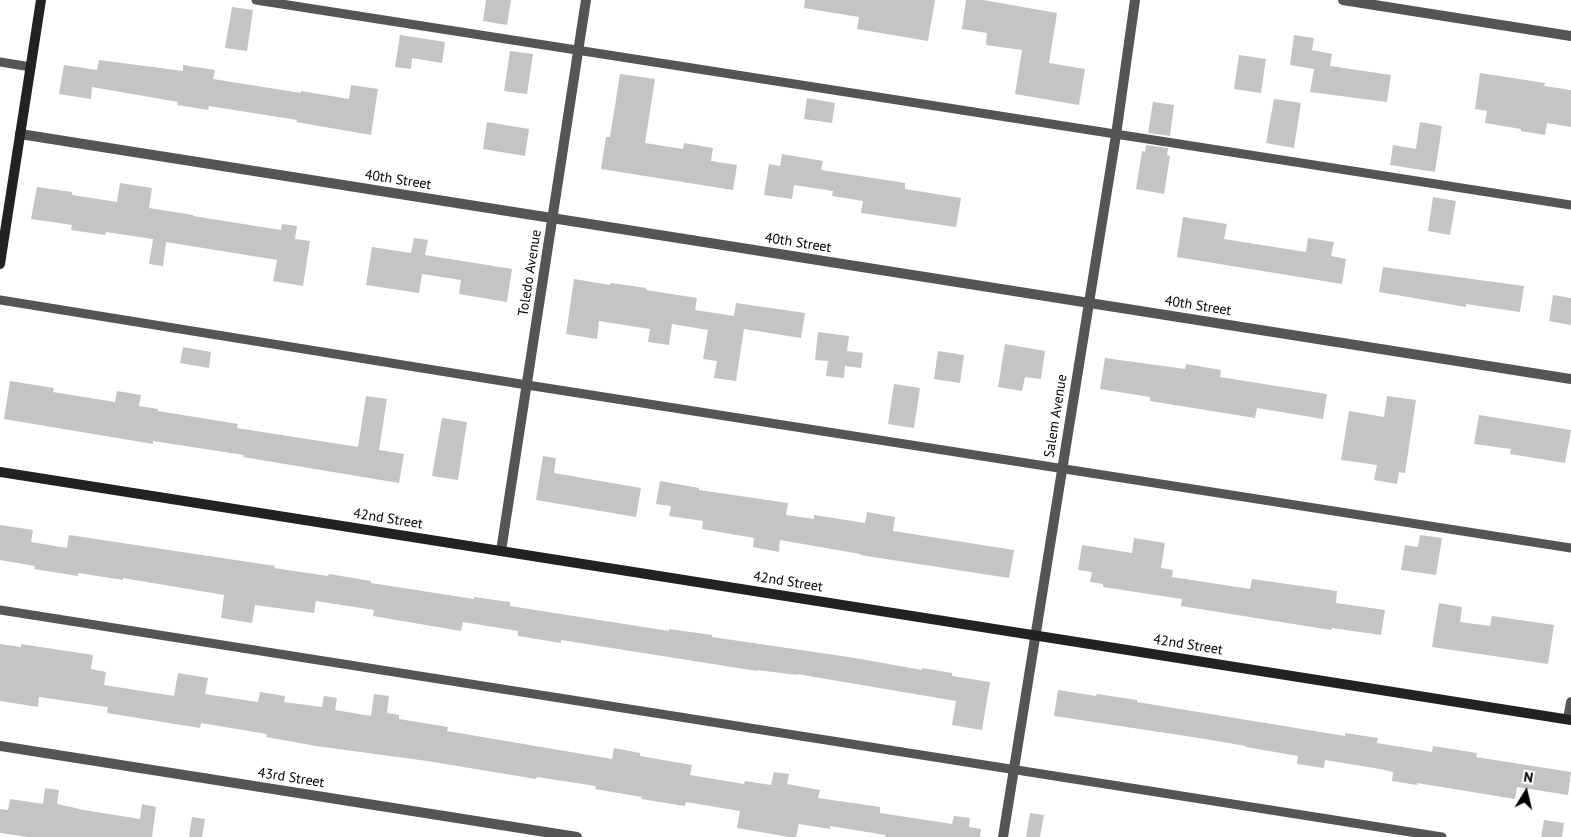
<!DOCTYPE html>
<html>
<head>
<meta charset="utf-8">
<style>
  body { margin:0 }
  #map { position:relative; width:1571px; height:837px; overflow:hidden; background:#fff; font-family:"PT Sans",sans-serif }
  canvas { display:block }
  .north { position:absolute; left:1501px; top:767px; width:50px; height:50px; -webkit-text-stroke:4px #fff; paint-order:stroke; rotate:9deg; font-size:14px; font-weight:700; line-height:20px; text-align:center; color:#000 }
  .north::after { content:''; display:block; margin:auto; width:18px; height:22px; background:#000; clip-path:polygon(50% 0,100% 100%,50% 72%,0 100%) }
</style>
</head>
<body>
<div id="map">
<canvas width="1571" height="837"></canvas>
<div class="north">N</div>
</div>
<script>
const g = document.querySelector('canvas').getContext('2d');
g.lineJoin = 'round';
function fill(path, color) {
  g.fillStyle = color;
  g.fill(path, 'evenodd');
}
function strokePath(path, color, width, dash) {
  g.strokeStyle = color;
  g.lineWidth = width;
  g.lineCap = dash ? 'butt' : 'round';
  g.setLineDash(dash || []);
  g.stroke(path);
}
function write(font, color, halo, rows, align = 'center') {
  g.font = font + ' "PT Sans",sans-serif';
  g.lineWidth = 4;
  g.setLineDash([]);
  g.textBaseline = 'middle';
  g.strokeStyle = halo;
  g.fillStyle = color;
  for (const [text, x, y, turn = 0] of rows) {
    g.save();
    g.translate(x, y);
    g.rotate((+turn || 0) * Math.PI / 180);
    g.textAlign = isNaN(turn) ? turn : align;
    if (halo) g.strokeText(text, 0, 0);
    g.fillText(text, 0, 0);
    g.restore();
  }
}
fill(new Path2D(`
  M 486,0 L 511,0 L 507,25 L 483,21 Z
  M 805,0 L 935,0 L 928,41 L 857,29 L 859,17 L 804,8 Z
  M 966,0 L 983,0 L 1057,13 L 1049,63 L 1085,69 L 1079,105 L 1015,94 L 1022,50 L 986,45 L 987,33 L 962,29 Z
  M 232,7 L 253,10 L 247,51 L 225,48 Z
  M 400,35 L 445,42 L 442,63 L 412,58 L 411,69 L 395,67 Z
  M 1294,35 L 1314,38 L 1312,50 L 1332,54 L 1330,66 L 1391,75 L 1387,102 L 1310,92 L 1314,69 L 1290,65 Z
  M 510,51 L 533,54 L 527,94 L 504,91 Z
  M 1239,55 L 1266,59 L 1261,93 L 1234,89 Z
  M 99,60 L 183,71 L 183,65 L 215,70 L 213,79 L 301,93 L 301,91 L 349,99 L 351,85 L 378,89 L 371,135 L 296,122 L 297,120 L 209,106 L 208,110 L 177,105 L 178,102 L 92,87 L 91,99 L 59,94 L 64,65 L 97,70 Z
  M 1480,73 L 1545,83 L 1544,86 L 1571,90 L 1571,127 L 1547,123 L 1545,135 L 1521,131 L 1521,129 L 1485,123 L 1487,111 L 1475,109 Z
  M 620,74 L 655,79 L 645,143 L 683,149 L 684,143 L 713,148 L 711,161 L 737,165 L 733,190 L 601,169 L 606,137 L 610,137 Z
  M 807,98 L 835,103 L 832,123 L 804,119 Z
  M 1274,99 L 1301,103 L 1294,148 L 1266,143 Z
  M 1153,102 L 1174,105 L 1170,136 L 1148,133 Z
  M 487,122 L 529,129 L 525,156 L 483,149 Z
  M 1420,122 L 1442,126 L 1435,172 L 1390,165 L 1393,145 L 1416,149 Z
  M 1146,145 L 1168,148 L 1167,155 L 1170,156 L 1164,194 L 1136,189 L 1142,151 L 1145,152 Z
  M 782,154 L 823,161 L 821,170 L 905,183 L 905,189 L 961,198 L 956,227 L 861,213 L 863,201 L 832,196 L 833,191 L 794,185 L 792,199 L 764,195 L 769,164 L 780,166 Z
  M 120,183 L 152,188 L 149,208 L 193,215 L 193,216 L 281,230 L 282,224 L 297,226 L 295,239 L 310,241 L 303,286 L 273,281 L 277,260 L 166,242 L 163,266 L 149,264 L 153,239 L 106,232 L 105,235 L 71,230 L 72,225 L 31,219 L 37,187 L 72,192 L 72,195 L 117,202 Z
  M 1433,197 L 1456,201 L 1450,235 L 1428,231 Z
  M 1183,217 L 1227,224 L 1224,239 L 1274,247 L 1306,252 L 1308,238 L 1334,242 L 1331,256 L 1346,259 L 1342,284 L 1177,257 Z
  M 414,238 L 428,240 L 425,255 L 512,269 L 507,302 L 459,294 L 461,280 L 422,274 L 419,293 L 366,285 L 372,247 L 411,253 Z
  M 1383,267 L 1524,286 L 1520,312 L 1466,304 L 1466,307 L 1379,292 Z
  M 574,279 L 610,285 L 611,283 L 646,288 L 646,290 L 697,298 L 695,310 L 734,316 L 736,303 L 805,313 L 801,338 L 744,329 L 736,381 L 714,378 L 717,361 L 703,359 L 708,330 L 672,324 L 669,345 L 648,342 L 650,329 L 599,321 L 597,339 L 566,334 Z
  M 1553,295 L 1571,298 L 1571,325 L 1549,321 Z
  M 818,332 L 849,336 L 847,351 L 863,353 L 861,368 L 845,366 L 844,378 L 826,376 L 828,361 L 815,360 Z
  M 1005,344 L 1045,351 L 1041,379 L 1025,377 L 1022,391 L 998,387 Z
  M 183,347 L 211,352 L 209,368 L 180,363 Z
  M 938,351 L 964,355 L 960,383 L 934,379 Z
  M 1105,358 L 1185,369 L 1186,364 L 1221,370 L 1220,377 L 1327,394 L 1323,419 L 1257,408 L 1255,418 L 1150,401 L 1150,397 L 1100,389 Z
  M 10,381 L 54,388 L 53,392 L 115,402 L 117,391 L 141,395 L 139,406 L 158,409 L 158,411 L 238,424 L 237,428 L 358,447 L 366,396 L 387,399 L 379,450 L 404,454 L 399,483 L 243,457 L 244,455 L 153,441 L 153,444 L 4,419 Z
  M 894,384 L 920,388 L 914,428 L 888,424 Z
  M 1387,396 L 1416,400 L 1405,473 L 1399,472 L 1397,484 L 1374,480 L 1377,465 L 1341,460 L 1349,411 L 1384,417 Z
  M 1479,415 L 1571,430 L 1565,463 L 1510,454 L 1511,449 L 1474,444 Z
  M 442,418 L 467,422 L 458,480 L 432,476 Z
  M 543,456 L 556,458 L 554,473 L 641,488 L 636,517 L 536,500 Z
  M 660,481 L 699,488 L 699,490 L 788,503 L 786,515 L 814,519 L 814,515 L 865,523 L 867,512 L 895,517 L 893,531 L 1014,550 L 1009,578 L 860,555 L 860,554 L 780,540 L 779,552 L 753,547 L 754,538 L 702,529 L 703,521 L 669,516 L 671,506 L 656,504 Z
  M 0,525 L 33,530 L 31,542 L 67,548 L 69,535 L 275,566 L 274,568 L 328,576 L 329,574 L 371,581 L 371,583 L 474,599 L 474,597 L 510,602 L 510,606 L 669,631 L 669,629 L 712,635 L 712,637 L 855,658 L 922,670 L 922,668 L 952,673 L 952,676 L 990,682 L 982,730 L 952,725 L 956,701 L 797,674 L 797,675 L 757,670 L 757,671 L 561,640 L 561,643 L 518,636 L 518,631 L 463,622 L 461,631 L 373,616 L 374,610 L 316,601 L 314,613 L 255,605 L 252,623 L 221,618 L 224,595 L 123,578 L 123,580 L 78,573 L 78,576 L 34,569 L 35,566 L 0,560 Z
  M 1420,535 L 1442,538 L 1436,575 L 1401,570 L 1405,545 L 1418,547 Z
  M 1134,538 L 1165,543 L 1161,568 L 1173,570 L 1172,577 L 1250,589 L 1252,579 L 1337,591 L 1336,603 L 1385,610 L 1381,635 L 1332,628 L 1331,630 L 1181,606 L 1182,599 L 1103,587 L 1103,584 L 1090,582 L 1092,572 L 1078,570 L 1082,545 L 1132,553 Z
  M 1439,603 L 1462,607 L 1460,622 L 1490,626 L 1492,616 L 1554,625 L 1548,664 L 1432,647 Z
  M 0,644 L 21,647 L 21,644 L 93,655 L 91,669 L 106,672 L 104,685 L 174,696 L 178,673 L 208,678 L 205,694 L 258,702 L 260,692 L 285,696 L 284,702 L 322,707 L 324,696 L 337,698 L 335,710 L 371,716 L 374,694 L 389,696 L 387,713 L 399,715 L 399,719 L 448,727 L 447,731 L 612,759 L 614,748 L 640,753 L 640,756 L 692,765 L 690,775 L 744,784 L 745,781 L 771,785 L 774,772 L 789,774 L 787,784 L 820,790 L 818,798 L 880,807 L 880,813 L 952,824 L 954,816 L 970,818 L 969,827 L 981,829 L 980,837 L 885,837 L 885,835 L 830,826 L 830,829 L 799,824 L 796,837 L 789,837 L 737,828 L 740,811 L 686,802 L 685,806 L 641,799 L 642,797 L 595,789 L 596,786 L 537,777 L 536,779 L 427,761 L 316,746 L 266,737 L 267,734 L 201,723 L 200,728 L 107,713 L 108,707 L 39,697 L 38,707 L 0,701 Z
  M 1058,690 L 1096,696 L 1097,694 L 1137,700 L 1137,702 L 1345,736 L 1345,733 L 1378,738 L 1377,743 L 1432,752 L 1433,746 L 1477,753 L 1476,757 L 1571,772 L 1568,795 L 1517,787 L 1515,799 L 1417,783 L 1417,785 L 1392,781 L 1393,772 L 1380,769 L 1325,760 L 1324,768 L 1297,764 L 1298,756 L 1246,747 L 1246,746 L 1199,738 L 1054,716 Z
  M 45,788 L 59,790 L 57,804 L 84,810 L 140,819 L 142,804 L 156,807 L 152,837 L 28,837 L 0,833 L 0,809 L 8,810 L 10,799 L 43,804 Z
  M 1030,813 L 1044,815 L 1040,837 L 1026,837 Z
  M 192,817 L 205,819 L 202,837 L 189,837 Z
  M 1544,820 L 1564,823 L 1562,837 L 1541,837 Z`), '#c4c4c4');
strokePath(new Path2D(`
  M 256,0 L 1571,205
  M 0,62 L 31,67
  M 0,300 L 527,385 L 1571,548
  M 0,610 L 1442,837`), '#555', 9);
strokePath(new Path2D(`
  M 1343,0 L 1571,36
  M 20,134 L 1571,379
  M 501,551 L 586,0
  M 1568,719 L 1571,702
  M 0,746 L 577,837
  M 1003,837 L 1116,135 L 1135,0`), '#555', 10);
strokePath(new Path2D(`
  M 0,264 L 41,0
  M 0,472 L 1571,720`), '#222', 10);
write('14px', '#000', '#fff', [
  ["40th Street",398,180,9],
  ["40th Street",798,243,9],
  ["Toledo Avenue",530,273,-81],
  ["40th Street",1198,306,9],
  ["Salem Avenue",1056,416,-81],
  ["42nd Street",388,519,9],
  ["42nd Street",788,582,9],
  ["42nd Street",1188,645,9],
  ["43rd Street",291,778,9]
]);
</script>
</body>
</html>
